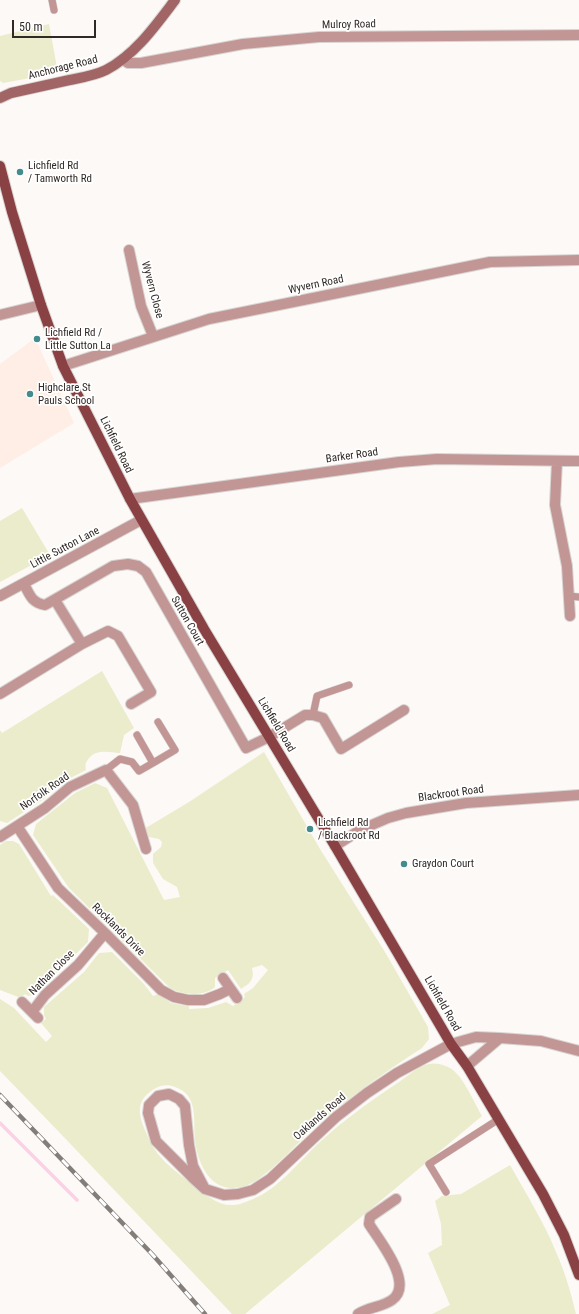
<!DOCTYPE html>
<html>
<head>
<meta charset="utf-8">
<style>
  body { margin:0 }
  #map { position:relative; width:579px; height:1314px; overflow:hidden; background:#fdf9f7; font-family:"Roboto Condensed",sans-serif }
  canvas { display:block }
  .scale { position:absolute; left:12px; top:20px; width:84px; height:18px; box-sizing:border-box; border:2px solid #302925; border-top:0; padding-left:5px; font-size:12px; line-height:14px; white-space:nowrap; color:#302925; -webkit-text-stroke:3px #fff; paint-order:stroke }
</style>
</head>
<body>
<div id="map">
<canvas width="579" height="1314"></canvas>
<div class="scale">50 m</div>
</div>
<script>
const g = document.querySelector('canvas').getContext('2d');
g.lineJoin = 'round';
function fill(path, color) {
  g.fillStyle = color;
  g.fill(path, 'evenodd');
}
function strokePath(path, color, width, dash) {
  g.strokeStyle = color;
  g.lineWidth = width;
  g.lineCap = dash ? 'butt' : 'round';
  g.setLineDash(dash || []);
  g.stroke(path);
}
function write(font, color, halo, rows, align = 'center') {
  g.font = font + ' "Roboto Condensed",sans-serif';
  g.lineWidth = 3.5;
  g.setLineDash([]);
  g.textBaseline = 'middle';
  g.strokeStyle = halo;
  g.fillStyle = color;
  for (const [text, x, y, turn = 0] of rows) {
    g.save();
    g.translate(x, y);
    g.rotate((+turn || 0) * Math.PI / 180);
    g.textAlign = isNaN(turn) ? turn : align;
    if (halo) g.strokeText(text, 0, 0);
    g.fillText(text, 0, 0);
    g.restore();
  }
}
fill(new Path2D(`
  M 35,338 L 74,423 L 0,468 L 0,364 Z`), '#feeee5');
fill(new Path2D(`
  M 49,24 L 58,73 L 3,83 L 0,81 L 0,36 Z
  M 22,508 L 50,555 L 0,582 L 0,521 Z
  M 102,671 L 134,728 L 124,735 L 120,753 C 108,752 94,748 87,761 C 85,764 85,766 86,770 L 61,783 L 44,799 L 7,823 L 0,821 L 0,730 L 2,733 Z
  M 264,752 L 320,849 L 385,952 L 428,1027 L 429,1039 L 422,1048 C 385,1072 349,1097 315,1127 C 296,1144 279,1165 257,1180 C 249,1185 241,1188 232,1188 C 208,1188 197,1160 195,1140 C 193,1120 199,1095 175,1087 C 168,1084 160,1085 154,1089 C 131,1103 141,1121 149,1139 C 158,1160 178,1173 195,1186 C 207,1196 218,1206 234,1205 C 239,1205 245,1202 251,1200 C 280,1188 298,1162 321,1141 C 345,1119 372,1100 399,1082 C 408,1076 418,1066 429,1064 C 436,1062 449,1066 454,1071 C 464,1079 475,1104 482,1116 L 245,1314 L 232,1314 C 155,1233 78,1151 0,1071 L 0,999 L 14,1008 L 46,1042 L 52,1036 L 41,1023 L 46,1019 L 44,1015 L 44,1007 L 84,972 L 99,953 L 112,952 L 144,984 L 153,996 L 159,994 L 171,1003 L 189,1006 L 189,1009 L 208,1008 L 226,1002 L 233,1006 L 245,997 L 244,994 L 253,988 L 268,970 L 262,965 L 252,968 C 255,980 250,983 241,989 L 228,970 L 215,978 L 215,987 C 204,997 183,995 170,988 L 69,888 L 33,835 L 36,824 L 75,793 L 95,783 L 107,788 L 164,900 L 180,897 L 177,887 L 163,879 L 153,863 L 153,854 L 161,847 L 162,842 L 159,839 L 149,837 L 144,829 L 189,802 Z
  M 6,841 L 13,841 L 19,844 L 51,896 L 53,895 L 89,929 L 88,942 L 34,995 L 28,996 L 25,994 L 21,998 L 0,990 L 0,845 Z
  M 510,1165 C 526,1194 544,1222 556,1252 C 565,1272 571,1293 576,1314 L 432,1314 L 450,1305 L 428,1253 L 442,1245 L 441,1224 L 435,1201 L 442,1196 L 461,1194 Z`), '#ebeccb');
strokePath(new Path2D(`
  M 0,1123 L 77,1200`), '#fdd1e5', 3.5);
const lane = new Path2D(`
  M 52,0 L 54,10
  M 569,596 L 579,597
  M 313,715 L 317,696 L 349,685
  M 137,735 L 153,763 L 175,750 L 158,722
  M 106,770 L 120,759 L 132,762 L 139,771 L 153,763
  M 446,1192 L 429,1164 L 499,1119`);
const street = new Path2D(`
  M 123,59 L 128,63 L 141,63 L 243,44 L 319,37 L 579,35
  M 129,250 L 141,306 L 153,336
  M 0,315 L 41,305
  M 63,366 L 209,319 L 323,296 L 490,262 L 579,260
  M 557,461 L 555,505 L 567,566 L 570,616
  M 130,499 L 399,462 L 437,459 L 579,461
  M 24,584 C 30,595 31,602 45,605 L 113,566 L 128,564 L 138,566 L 146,572 L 246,748 L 269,737 L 305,715 L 313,715 L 323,718 L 341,749 L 404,710
  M 0,596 L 141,520
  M 55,600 L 82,644
  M 0,694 L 82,644 L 108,631 L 118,636 L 151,692 L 131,704
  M 17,826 L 58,888 L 105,933 L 161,990 L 174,997 L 188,1000 L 204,1000 L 220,994 L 230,989
  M 0,837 L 45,808 L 70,787 L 106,770 L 133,805 L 146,849
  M 335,846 L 360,830 L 388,818 L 406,813 L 466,803 L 579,795
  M 223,978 L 237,998
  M 22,1002 L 38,1018
  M 32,1012 L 45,995 L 78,965 L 105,933
  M 500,1038 L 541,1041 L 579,1051
  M 205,1189 L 193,1166 L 189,1145 L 185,1106 L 179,1099 L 169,1094 L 158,1096 L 149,1105 L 148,1113 L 156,1141 L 193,1178 L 205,1189 L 224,1195 L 238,1194 L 253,1190 L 270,1179 L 336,1117 L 367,1093 L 397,1073 L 451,1044 L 476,1037 L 500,1038 L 467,1066
  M 358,1314 C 369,1307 382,1307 392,1300 C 415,1284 379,1240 369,1224 L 370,1217 L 396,1199`);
const secondary = new Path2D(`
  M 0,98 L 11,93 C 29,89 47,85 65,81 C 79,78 94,76 106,70 C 135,55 156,25 175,0`);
const primary = new Path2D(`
  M 0,166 L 12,212 L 41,305 L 63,366 L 130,499 L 204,629 L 335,846 L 451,1044 L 467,1066 L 543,1194 L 564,1235 L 579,1275`);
strokePath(lane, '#d8d4d1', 8);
strokePath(street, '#d8d4d1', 12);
strokePath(secondary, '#d8d4d1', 12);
strokePath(primary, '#d8d4d1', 12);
strokePath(lane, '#c19695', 7);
strokePath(street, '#c19695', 10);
strokePath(secondary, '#a16565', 10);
strokePath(primary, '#894143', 10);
const rail = new Path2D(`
  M 0,1095 L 152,1254 L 205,1314`);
strokePath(rail, '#837e7a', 4.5);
strokePath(rail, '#fff', 3, [9]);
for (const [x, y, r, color] of [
  [20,172,4,"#438b8d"],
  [37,339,4,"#438b8d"],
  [30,394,4,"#438b8d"],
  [310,829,4,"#438b8d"],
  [404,864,4,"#438b8d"]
]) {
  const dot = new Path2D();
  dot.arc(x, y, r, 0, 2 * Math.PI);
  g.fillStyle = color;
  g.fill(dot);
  strokePath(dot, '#fff', 1.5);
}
write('11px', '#302925', '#fff', [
  ["Mulroy Road",349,25,-1],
  ["Anchorage Road",63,68,-14],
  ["Wyvern Road",316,285,-12],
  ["Wyvern Close",152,290,75],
  ["Lichfield Road",116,445,64],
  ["Barker Road",352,456,-8],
  ["Little Sutton Lane",65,548,-28],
  ["Sutton Court",187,621,60],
  ["Lichfield Road",276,725,59],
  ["Norfolk Road",45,792,-35],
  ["Blackroot Road",451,794,-8],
  ["Rocklands Drive",118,930,45],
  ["Nathan Close",52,973,-45],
  ["Lichfield Road",442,1004,60],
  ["Oaklands Road",320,1117,-41]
]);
write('11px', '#302925', '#fff', [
  ["Lichfield Rd",28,166],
  ["/ Tamworth Rd",28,179],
  ["Lichfield Rd /",45,333],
  ["Little Sutton La",45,346],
  ["Highclare St",38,388],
  ["Pauls School",38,401],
  ["Lichfield Rd",318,823],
  ["/ Blackroot Rd",318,836],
  ["Graydon Court",412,864]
], 'left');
</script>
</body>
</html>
